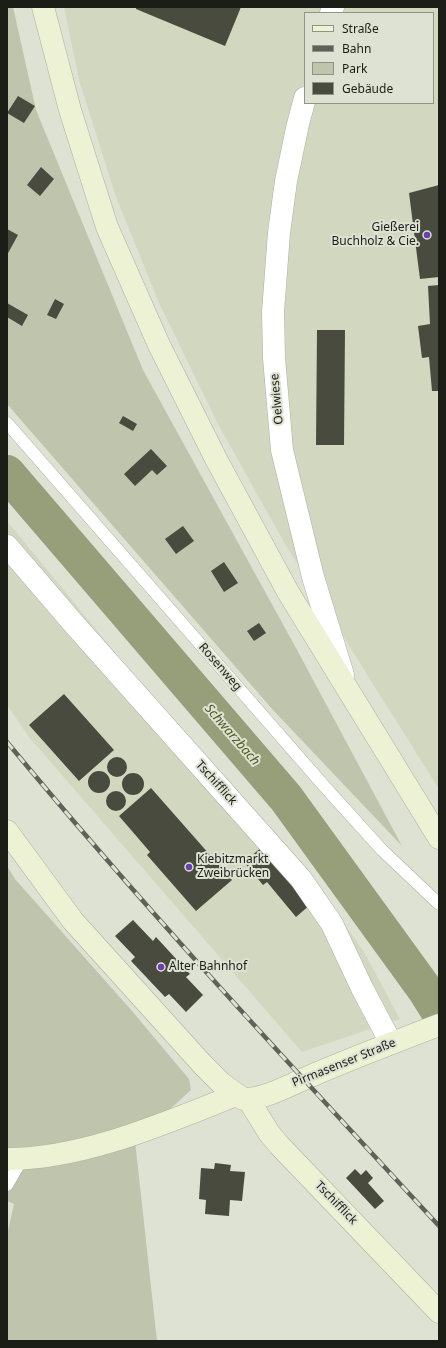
<!DOCTYPE html>
<html>
<head>
<meta charset="utf-8">
<style>
  body { margin:0 }
  #map { position:relative; width:446px; height:1348px; overflow:hidden; background:#dee2d2; font-family:"Noto Sans",sans-serif }
  canvas { display:block }
  .frame { position:absolute; inset:0; border:8px solid #1b1d17; pointer-events:none }
  .legend { position:absolute; left:304px; top:12px; width:130px; height:92px; box-sizing:border-box; background:#dee2d2; border:1px solid #909387; margin:0; padding:5px 7px; list-style:none; font-size:12px; color:#1b1d17 }
  .legend li { display:flex; align-items:center; gap:8px; height:20px }
  .legend b { width:20px; border:1px solid #909387 }
</style>
</head>
<body>
<div id="map">
<canvas width="446" height="1348"></canvas>
<div class="frame"></div>
<ul class="legend">
<li><b style="height:5px;background:#edf2d4"></b>Straße</li>
<li><b style="height:5px;background:#5f6259"></b>Bahn</li>
<li><b style="height:11px;background:#bfc4ad"></b>Park</li>
<li><b style="height:11px;background:#484b3e"></b>Gebäude</li>
</ul>
</div>
<script>
const g = document.querySelector('canvas').getContext('2d');
g.lineJoin = 'round';
function fill(path, color) {
  g.fillStyle = color;
  g.fill(path, 'evenodd');
}
function strokePath(path, color, width, dash) {
  g.strokeStyle = color;
  g.lineWidth = width;
  g.lineCap = dash ? 'butt' : 'round';
  g.setLineDash(dash || []);
  g.stroke(path);
}
function write(font, color, halo, rows, align = 'center') {
  g.font = font + ' "Noto Sans",sans-serif';
  g.lineWidth = 4;
  g.setLineDash([]);
  g.textBaseline = 'middle';
  g.strokeStyle = halo;
  g.fillStyle = color;
  for (const [text, x, y, turn = 0] of rows) {
    g.save();
    g.translate(x, y);
    g.rotate((+turn || 0) * Math.PI / 180);
    g.textAlign = isNaN(turn) ? turn : align;
    if (halo) g.strokeText(text, 0, 0);
    g.fillText(text, 0, 0);
    g.restore();
  }
}
fill(new Path2D(`
  M 64,7 L 439,7 L 439,789 L 285,544 L 218,424 L 160,305 L 116,197 L 79,80 ZM 305,13 L 433,13 L 433,103 L 305,103 Z
  M 7,521 L 131,672 L 319,889 L 364,952 L 400,1019 L 302,1052 L 29,737 L 7,705 Z`), '#d2d7c0');
fill(new Path2D(`
  M 7,7 L 13,7 L 36,110 L 143,370 L 296,648 L 402,846 L 273,710 L 7,404 Z
  M 7,866 L 15,879 L 132,1011 L 189,1079 L 191,1090 L 135,1141 L 157,1341 L 7,1341 L 7,1235 L 14,1204 L 7,1201 Z`), '#bfc4ad');
strokePath(new Path2D(`
  M 7,473 L 286,798 L 426,991 L 439,1012`), '#979e7a', 36);
fill(new Path2D(`
  M 136,7 L 241,7 L 225,46 L 136,9 Z
  M 18,96 L 35,106 L 24,123 L 7,113 Z
  M 41,167 L 54,179 L 40,196 L 27,185 Z
  M 439,185 L 439,277 L 420,279 L 409,193 Z
  M 7,229 L 18,235 L 7,255 Z
  M 439,285 L 439,391 L 432,391 L 429,357 L 422,358 L 418,326 L 430,324 L 428,286 Z
  M 55,299 L 64,304 L 56,319 L 47,315 Z
  M 7,303 L 28,315 L 22,326 L 7,317 Z
  M 317,330 L 345,330 L 344,445 L 316,445 Z
  M 123,416 L 137,424 L 133,431 L 119,423 Z
  M 151,449 L 167,466 L 157,475 L 152,470 L 135,486 L 124,474 Z
  M 183,526 L 194,541 L 176,554 L 165,539 Z
  M 224,562 L 238,583 L 224,592 L 211,571 Z
  M 259,623 L 266,633 L 254,641 L 247,631 Z
  M 64,694 L 114,750 L 79,781 L 29,725 Z
  M107 767a10 10 0 1 1 20 0a10 10 0 1 1-20 0Z
  M88 782a11 11 0 1 1 22 0a11 11 0 1 1-22 0Z
  M122 784a11 11 0 1 1 22 0a11 11 0 1 1-22 0Z
  M 151,788 L 232,880 L 196,911 L 147,855 L 150,852 L 119,816 Z
  M106 801a10 10 0 1 1 20 0a10 10 0 1 1-20 0Z
  M 262,847 L 311,904 L 296,917 L 267,882 L 263,885 L 244,862 Z
  M 133,920 L 153,941 L 156,937 L 190,974 L 186,977 L 203,995 L 186,1012 L 169,994 L 165,997 L 131,961 L 135,957 L 115,936 Z
  M 215,1163 L 231,1165 L 230,1171 L 245,1172 L 242,1201 L 230,1200 L 229,1216 L 205,1214 L 206,1200 L 199,1199 L 201,1168 L 214,1169 Z
  M 355,1169 L 361,1175 L 366,1170 L 373,1178 L 368,1183 L 384,1201 L 375,1209 L 346,1178 Z`), '#484b3e');
const lane = new Path2D(`
  M 7,423 L 325,787 L 382,850 L 439,904
  M 7,1185 L 22,1159`);
const street = new Path2D(`
  M 331,13 L 333,7
  M 305,98 L 298,124 L 286,181 L 279,233 L 273,312 L 274,358 L 282,450 L 313,577 L 343,675
  M 7,546 L 74,624 L 301,879 L 332,924 L 362,988 L 391,1043`);
const secondary = new Path2D(`
  M 43,7 L 70,110 L 107,227 L 159,345 L 216,459 L 288,592 L 439,838
  M 7,831 L 73,921 L 203,1065 L 221,1083 L 243,1099 C 267,1099 291,1084 313,1075 C 355,1057 397,1041 439,1025
  M 248,1099 L 269,1133 L 279,1145 L 439,1312
  M 7,1159 C 84,1159 165,1123 236,1095`);
strokePath(lane, '#adb0a1', 13);
strokePath(street, '#adb0a1', 23);
strokePath(secondary, '#adb0a1', 23);
strokePath(lane, '#fff', 12);
strokePath(street, '#fff', 22);
strokePath(secondary, '#edf2d4', 22);
const rail = new Path2D(`
  M 7,742 C 145,909 292,1067 439,1226`);
strokePath(rail, '#5f6259', 4.5);
strokePath(rail, '#dee2d2', 3, [9]);
for (const [x, y, r, color] of [
  [427,235,4,"#6c3eb6"],
  [189,867,4,"#6c3eb6"],
  [161,967,4,"#6c3eb6"]
]) {
  const dot = new Path2D();
  dot.arc(x, y, r, 0, 2 * Math.PI);
  g.fillStyle = color;
  g.fill(dot);
  strokePath(dot, '#dee2d2', 1.5);
}
write('12px', '#1b1d17', '#dee2d2', [
  ["Gießerei",419,228,"right"],
  ["Buchholz & Cie.",419,242,"right"],
  ["Kiebitzmarkt",197,860],
  ["Zweibrücken",197,874],
  ["Alter Bahnhof",169,967]
], 'left');
write('12px', '#1b1d17', '#dee2d2', [
  ["Oelwiese",277,399,-95],
  ["Rosenweg",220,667,49],
  ["Tschifflick",216,783,48],
  ["Pirmasenser Straße",344,1063,-22],
  ["Tschifflick",336,1203,46]
]);
write('italic 13px', '#515920', '#dee2d2', [
  ["Schwarzbach",232,735,49]
]);
</script>
</body>
</html>
